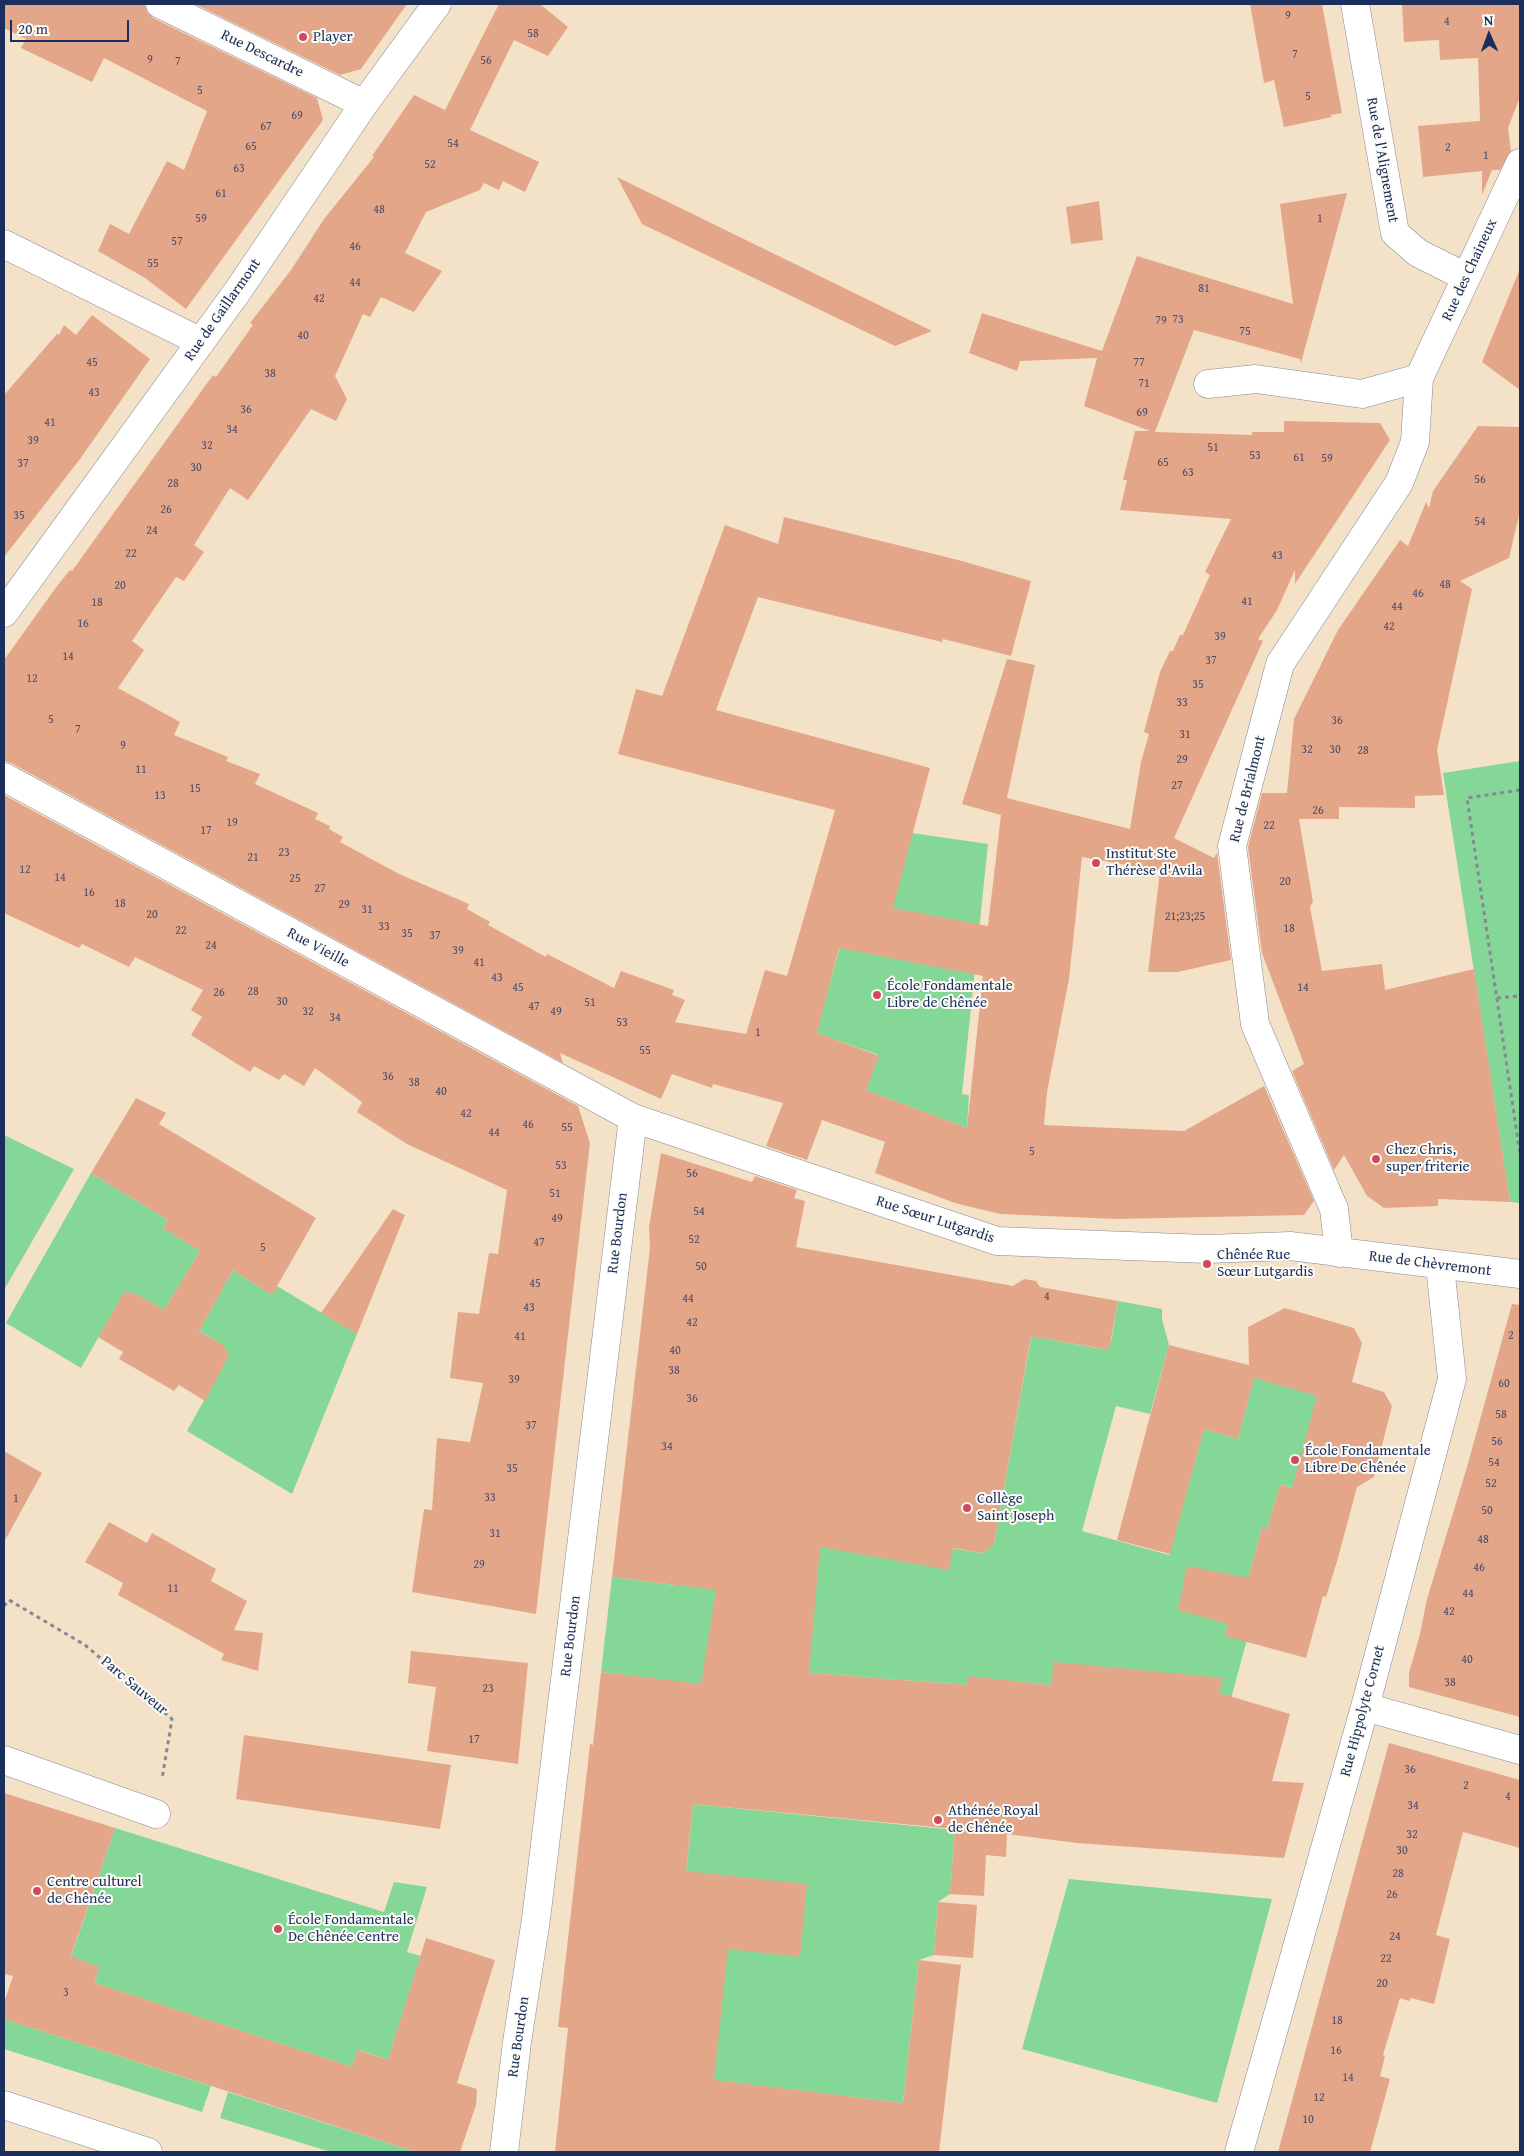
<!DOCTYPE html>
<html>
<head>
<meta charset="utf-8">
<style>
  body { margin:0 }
  #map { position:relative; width:1524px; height:2156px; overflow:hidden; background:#f4e2c8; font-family:"Gentium Book Plus",serif }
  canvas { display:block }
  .frame { position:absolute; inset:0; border:5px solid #1b2f5e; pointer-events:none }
  .north { position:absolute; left:1464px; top:10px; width:50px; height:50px; -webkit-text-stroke:4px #fdfcf7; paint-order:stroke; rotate:358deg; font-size:14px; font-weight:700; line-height:20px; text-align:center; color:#1b2f5e }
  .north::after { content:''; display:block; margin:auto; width:18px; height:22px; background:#1b2f5e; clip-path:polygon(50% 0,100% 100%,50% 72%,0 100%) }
  .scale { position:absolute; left:10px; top:20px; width:119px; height:22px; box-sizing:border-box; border:2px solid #1b2f5e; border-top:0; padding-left:6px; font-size:15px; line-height:18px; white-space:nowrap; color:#1b2f5e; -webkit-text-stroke:4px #fdfcf7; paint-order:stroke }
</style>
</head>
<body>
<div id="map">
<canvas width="1524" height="2156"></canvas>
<div class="frame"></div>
<div class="north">N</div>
<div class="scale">20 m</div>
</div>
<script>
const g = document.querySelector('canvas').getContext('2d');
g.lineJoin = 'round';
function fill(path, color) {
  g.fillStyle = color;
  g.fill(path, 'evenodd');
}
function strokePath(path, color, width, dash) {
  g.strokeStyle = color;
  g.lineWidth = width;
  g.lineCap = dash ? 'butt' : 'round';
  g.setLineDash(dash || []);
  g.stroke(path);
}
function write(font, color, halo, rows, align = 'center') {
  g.font = font + ' "Gentium Book Plus",serif';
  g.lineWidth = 4;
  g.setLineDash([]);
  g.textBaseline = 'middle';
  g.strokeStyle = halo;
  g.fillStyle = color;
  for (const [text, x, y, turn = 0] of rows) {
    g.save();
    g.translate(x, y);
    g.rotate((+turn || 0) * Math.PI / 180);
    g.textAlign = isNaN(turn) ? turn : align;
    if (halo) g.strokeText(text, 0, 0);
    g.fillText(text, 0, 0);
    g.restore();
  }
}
fill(new Path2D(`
  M 1520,761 L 1520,1203 L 1510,1202 L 1443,773 Z
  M 912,833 L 988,844 L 962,1094 L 969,1095 L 967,1128 L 866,1090 L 878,1055 L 775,1018 L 829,986 L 846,925 Z
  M 4,1135 L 74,1169 L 4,1290 Z
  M 91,1173 L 168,1220 L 163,1228 L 200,1251 L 164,1310 L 140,1296 L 130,1293 L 121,1298 L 81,1368 L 6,1323 Z
  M 233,1270 L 272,1295 L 277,1286 L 357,1334 L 292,1494 L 187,1431 L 227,1359 C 226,1343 211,1338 199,1331 Z
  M 1118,1301 L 1162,1309 L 1162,1319 L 1169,1345 L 1150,1414 L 1116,1406 L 1082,1531 L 1169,1555 L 1204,1429 L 1238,1439 L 1257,1365 L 1335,1386 L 1293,1488 L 1280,1485 L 1267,1529 L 1262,1528 L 1250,1571 L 1260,1592 L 1230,1702 L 969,1677 L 968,1685 L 809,1673 L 792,1524 L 983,1553 L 994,1544 L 1034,1321 L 1048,1339 L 1102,1349 L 1111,1342 Z
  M 680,1537 L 745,1544 L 717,1705 L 656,1699 L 658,1679 L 601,1672 L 612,1577 L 675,1585 Z
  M 693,1804 L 955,1830 L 950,1894 L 938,1902 L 934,1955 L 919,1960 L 903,2103 L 644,2072 L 685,1882 Z
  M 115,1828 L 384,1912 L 394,1882 L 427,1887 L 407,1952 L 421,1956 L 388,2060 L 359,2050 L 352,2067 L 95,1983 L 99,1967 L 71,1957 Z
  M 1069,1879 L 1272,1899 L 1217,2103 L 1022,2049 Z
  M 4,2019 L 211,2086 L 202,2112 L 4,2049 Z
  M 228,2092 L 416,2152 L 331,2152 L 220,2118 Z`), '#85d798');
fill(new Path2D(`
  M 4,4 L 145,4 L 147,12 L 153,18 L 317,98 L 323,120 L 186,309 L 145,278 L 98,251 L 110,224 L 129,234 L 167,161 L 184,170 L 207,111 L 104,58 L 92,82 L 21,48 L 26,39 L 4,28 Z
  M 195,4 L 407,4 L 361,69 L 340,75 Z
  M 499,4 L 540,4 L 568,27 L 548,56 L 514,40 L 470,130 L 539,162 L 525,192 L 503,181 L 499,190 L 484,183 L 480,190 L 426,212 L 405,253 L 442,271 L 414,312 L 381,297 L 370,317 L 363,314 L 335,376 L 347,399 L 336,421 L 311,409 L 248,500 L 230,488 L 194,545 L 204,552 L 184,581 L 176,577 L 132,641 L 144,650 L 118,688 L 180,722 L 174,735 L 228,757 L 226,761 L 260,774 L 255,784 L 318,813 L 315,819 L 330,826 L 329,829 L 343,837 L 340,842 L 399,874 L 469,904 L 467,909 L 490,922 L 488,925 L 546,957 L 547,954 L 614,988 L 621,971 L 674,990 L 672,995 L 685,1000 L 675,1022 L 746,1034 L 765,970 L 787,976 L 835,810 L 618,754 L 636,689 L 662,696 L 725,525 L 778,544 L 784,517 L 962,561 L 1031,581 L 1011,656 L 943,639 L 942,642 L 758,597 L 716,710 L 930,768 L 893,908 L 988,926 L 1001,815 L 962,804 L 1007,659 L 1035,665 L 1007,798 L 1130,829 L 1141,762 L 1149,734 L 1144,732 L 1160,672 L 1170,651 L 1173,651 L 1180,635 L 1183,635 L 1210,575 L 1205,572 L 1231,519 L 1120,510 L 1127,480 L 1123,480 L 1135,431 L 1150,431 L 1084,406 L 1097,358 L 1020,361 L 1017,371 L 969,353 L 982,313 L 1102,351 L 1137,256 L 1293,304 L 1280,204 L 1347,193 L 1301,363 L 1300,359 L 1194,330 L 1155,432 L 1252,435 L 1252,432 L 1284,432 L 1284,421 L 1380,423 L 1390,440 L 1295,584 L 1295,570 L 1277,610 L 1258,639 L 1263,641 L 1174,838 L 1214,858 L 1217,853 L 1231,960 L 1178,972 L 1148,972 L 1160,871 L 1082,857 L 1069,979 L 1047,1092 L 1044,1125 L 1184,1131 L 1264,1086 L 1314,1201 L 1304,1215 L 1116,1219 L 1000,1214 L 955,1203 L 875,1173 L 885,1142 L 822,1120 L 807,1160 L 766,1146 L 783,1103 L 713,1084 L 712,1088 L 672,1074 L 661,1099 L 560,1053 L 563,1063 L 11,763 L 4,761 L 4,660 L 57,586 L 70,570 L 72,571 L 213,375 L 216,377 L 253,325 L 250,323 L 291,270 L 324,219 L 374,157 L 372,156 L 414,95 L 445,110 ZM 839,948 L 983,976 L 967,1128 L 866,1090 L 879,1056 L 817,1033 Z
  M 1250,4 L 1322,4 L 1342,113 L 1331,115 L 1332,117 L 1284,127 L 1274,80 L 1264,83 Z
  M 1402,4 L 1520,4 L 1520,97 L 1508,128 L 1511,151 L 1500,170 L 1492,170 L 1482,195 L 1482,171 L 1423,177 L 1418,126 L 1480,121 L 1478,58 L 1440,60 L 1439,40 L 1404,42 Z
  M 617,177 L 932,331 L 895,346 L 642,224 Z
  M 1099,201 L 1103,240 L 1071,244 L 1066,207 Z
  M 1519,271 L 1520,271 L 1520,390 L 1482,362 Z
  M 92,315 L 150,359 L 80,459 L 4,557 L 4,395 L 57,334 L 59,335 L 64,325 L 76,335 Z
  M 1478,426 L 1520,427 L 1520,511 L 1509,558 L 1460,581 L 1472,589 L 1437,750 L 1444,795 L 1415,796 L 1415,808 L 1339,807 L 1339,819 L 1299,819 L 1313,902 L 1310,907 L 1322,971 L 1382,964 L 1385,990 L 1474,969 L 1510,1202 L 1438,1199 L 1438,1206 L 1384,1208 L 1367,1196 L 1344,1155 L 1334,1170 L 1292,1071 L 1304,1064 L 1262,953 L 1248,847 L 1262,793 L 1287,793 L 1294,719 L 1338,630 L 1400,540 L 1408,546 L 1426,502 L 1429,508 L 1433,491 Z
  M 4,795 L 578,1106 L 590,1143 L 536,1614 L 412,1592 L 424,1509 L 432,1510 L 437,1438 L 470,1442 L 483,1383 L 450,1378 L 458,1312 L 479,1314 L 489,1253 L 498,1254 L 507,1190 L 407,1144 L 357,1112 L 362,1102 L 315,1068 L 304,1086 L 284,1074 L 279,1080 L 254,1066 L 250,1072 L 191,1035 L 202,1017 L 191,1010 L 203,990 L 135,957 L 129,967 L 82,944 L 79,948 L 4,913 Z
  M 136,1098 L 166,1113 L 159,1124 L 316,1218 L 272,1295 L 233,1270 L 199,1331 L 222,1344 L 229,1355 L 205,1401 L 179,1385 L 174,1391 L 119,1359 L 123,1352 L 98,1337 L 125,1291 L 140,1296 L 164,1310 L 200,1251 L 163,1228 L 168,1220 L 91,1173 Z
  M 661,1153 L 752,1182 L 755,1176 L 797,1190 L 794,1198 L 805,1201 L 796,1247 L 1013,1286 L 1024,1279 L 1036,1281 L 1040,1287 L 1118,1301 L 1109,1350 L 1031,1336 L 994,1544 L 983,1553 L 953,1548 L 949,1570 L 820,1547 L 809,1673 L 968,1685 L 968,1676 L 1051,1685 L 1054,1662 L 1223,1678 L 1219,1693 L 1290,1714 L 1272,1781 L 1304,1783 L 1284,1858 L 1077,1843 L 1007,1834 L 1006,1857 L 986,1855 L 984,1896 L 950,1894 L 955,1829 L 693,1804 L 686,1871 L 807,1884 L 800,1957 L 728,1949 L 714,2080 L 903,2103 L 919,1960 L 961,1965 L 939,2152 L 555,2152 L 568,2028 L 558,2027 L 590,1744 L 593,1745 L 601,1672 L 701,1684 L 716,1590 L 612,1577 L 650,1248 L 649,1227 Z
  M 393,1209 L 405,1215 L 357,1334 L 321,1313 Z
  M 1512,1304 L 1520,1305 L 1520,1717 L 1409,1687 L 1409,1673 L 1420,1634 L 1427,1599 L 1467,1467 Z
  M 1285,1308 L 1354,1328 L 1362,1343 L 1352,1382 L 1384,1392 L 1392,1406 L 1374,1477 L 1357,1487 L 1338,1558 L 1326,1597 L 1323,1596 L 1306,1658 L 1225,1636 L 1228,1624 L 1178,1610 L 1187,1566 L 1248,1578 L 1262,1528 L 1267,1529 L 1280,1485 L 1292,1488 L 1317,1396 L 1254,1378 L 1238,1439 L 1204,1429 L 1170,1554 L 1117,1540 L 1169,1345 L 1249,1365 L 1248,1327 Z
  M 4,1451 L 42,1473 L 4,1542 Z
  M 109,1522 L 147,1543 L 152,1533 L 216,1569 L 211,1581 L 247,1601 L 234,1630 L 263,1633 L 258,1671 L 221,1660 L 224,1654 L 118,1595 L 123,1583 L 85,1562 Z
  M 411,1651 L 528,1663 L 518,1764 L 427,1751 L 436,1687 L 408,1683 Z
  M 244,1735 L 451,1765 L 440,1829 L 236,1799 Z
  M 1389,1743 L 1520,1780 L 1520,1848 L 1463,1832 L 1436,1935 L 1450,1939 L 1434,2004 L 1411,1998 L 1409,2001 L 1400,1998 L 1383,2055 L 1385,2056 L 1380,2076 L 1390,2079 L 1370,2152 L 1278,2152 Z
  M 4,1793 L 115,1828 L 71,1956 L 99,1967 L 95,1983 L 352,2067 L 358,2050 L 388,2060 L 426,1938 L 495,1960 L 457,2083 L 477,2089 L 476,2105 L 460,2152 L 416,2152 L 4,2019 L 4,2003 L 13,1976 L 4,1974 Z
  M 938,1902 L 977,1905 L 973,1958 L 934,1955 Z`), '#e4a688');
const minor = new Path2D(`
  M 160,4 L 364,104
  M 1355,4 L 1395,233 L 1418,253 L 1466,277
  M 4,244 L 201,342
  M 1208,384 L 1256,379 L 1362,394 L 1419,378
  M 4,613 L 237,292 L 364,104 L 437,4
  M 4,777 L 633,1118 L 997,1241 L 1207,1249 L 1290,1246 L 1520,1274
  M 1339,1253 L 1334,1209 L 1255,1024 L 1232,846 L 1280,664 L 1399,483 L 1415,442 L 1419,378 L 1520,163
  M 1365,1707 L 1520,1750
  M 4,1760 L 156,1814
  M 4,2105 L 148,2152
  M 504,2152 L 517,2042 L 536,1919 L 633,1118
  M 1239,2152 L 1365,1707 L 1452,1379 L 1440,1266`);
strokePath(minor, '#888893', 29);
strokePath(new Path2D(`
  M 1520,790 L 1467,798 L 1520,1154
  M 1497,998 L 1520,996
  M 4,1606 L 9,1600 L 85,1645 L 172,1719 L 162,1779`), '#888893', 3, [4, 4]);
strokePath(minor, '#fff', 28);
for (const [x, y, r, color] of [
  [303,37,5,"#d1495b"],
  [1096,863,5,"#d1495b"],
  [877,995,5,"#d1495b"],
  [1376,1159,5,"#d1495b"],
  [1207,1264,5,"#d1495b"],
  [1295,1460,5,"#d1495b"],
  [967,1508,5,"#d1495b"],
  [938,1820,5,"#d1495b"],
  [37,1891,5,"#d1495b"],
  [278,1929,5,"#d1495b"]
]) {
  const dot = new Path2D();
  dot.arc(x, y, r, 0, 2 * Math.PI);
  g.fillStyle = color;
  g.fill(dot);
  strokePath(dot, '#fdfcf7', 2);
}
write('12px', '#4d4d68', null, [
  ["9",1288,16],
  ["4",1447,22],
  ["58",533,34],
  ["7",1295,55],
  ["9",150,60],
  ["56",486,61],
  ["7",178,62],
  ["5",200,91],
  ["5",1308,97],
  ["69",297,116],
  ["67",266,127],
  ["54",453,144],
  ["65",251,147],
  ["2",1448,148],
  ["1",1486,156],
  ["52",430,165],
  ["63",239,169],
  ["61",221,194],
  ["48",379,210],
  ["59",201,219],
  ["1",1320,219],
  ["57",177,242],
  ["46",355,247],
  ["55",153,264],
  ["44",355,283],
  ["81",1204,289],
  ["42",319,299],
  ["73",1178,320],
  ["79",1161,321],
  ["75",1245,332],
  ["40",303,336],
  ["45",92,363],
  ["77",1139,363],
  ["38",270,374],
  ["71",1144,384],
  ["43",94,393],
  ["36",246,410],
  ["69",1142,413],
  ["41",50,423],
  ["34",232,430],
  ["39",33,441],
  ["32",207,446],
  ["51",1213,448],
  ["53",1255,456],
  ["61",1299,458],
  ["59",1327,459],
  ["65",1163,463],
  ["37",23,464],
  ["30",196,468],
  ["63",1188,473],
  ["56",1480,480],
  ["28",173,484],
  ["26",166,510],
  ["35",19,516],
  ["54",1480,522],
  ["24",152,531],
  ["22",131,554],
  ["43",1277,556],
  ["48",1445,585],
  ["20",120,586],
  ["46",1418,594],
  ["41",1247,602],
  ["18",97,603],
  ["44",1397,607],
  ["16",83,624],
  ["42",1389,627],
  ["39",1220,637],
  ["14",68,657],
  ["37",1211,661],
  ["12",32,679],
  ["35",1198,685],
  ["33",1182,703],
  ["5",51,720],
  ["36",1337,721],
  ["7",78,730],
  ["31",1185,735],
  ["9",123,746],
  ["32",1307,750],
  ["30",1335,750],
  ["28",1363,751],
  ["29",1182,760],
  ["11",141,770],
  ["27",1177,786],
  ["15",195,789],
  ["13",160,796],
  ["26",1318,811],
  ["19",232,823],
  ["22",1269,826],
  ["17",206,831],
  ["23",284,853],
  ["21",253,858],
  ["12",25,870],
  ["14",60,878],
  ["25",295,879],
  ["20",1285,882],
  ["27",320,889],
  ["16",89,893],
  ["18",120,904],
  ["29",344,905],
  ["31",367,910],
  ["20",152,915],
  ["21;23;25",1185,917],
  ["33",384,927],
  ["18",1289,929],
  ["22",181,931],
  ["35",407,934],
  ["37",435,936],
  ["24",211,946],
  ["39",458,951],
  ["41",479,963],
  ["43",497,978],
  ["45",518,988],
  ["14",1303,988],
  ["28",253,992],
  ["26",219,993],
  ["30",282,1002],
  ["51",590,1003],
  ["47",534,1007],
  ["32",308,1012],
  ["49",556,1012],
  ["34",335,1018],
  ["53",622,1023],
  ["1",758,1033],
  ["55",645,1051],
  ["36",388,1077],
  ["38",414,1083],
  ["40",441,1092],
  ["42",466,1114],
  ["46",528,1125],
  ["55",567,1128],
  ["44",494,1133],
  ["5",1032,1152],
  ["53",561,1166],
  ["56",692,1174],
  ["51",555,1194],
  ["54",699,1212],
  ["49",557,1219],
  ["52",694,1240],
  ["47",539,1243],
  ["5",263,1248],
  ["50",701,1267],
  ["45",535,1284],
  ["4",1047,1297],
  ["44",688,1299],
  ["43",529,1308],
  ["42",692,1323],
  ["2",1511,1336],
  ["41",520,1337],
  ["40",675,1351],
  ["38",674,1371],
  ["39",514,1380],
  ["60",1504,1384],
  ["36",692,1399],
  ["58",1501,1415],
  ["37",531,1426],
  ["56",1497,1442],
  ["34",667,1447],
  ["54",1494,1463],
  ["35",512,1469],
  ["52",1491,1484],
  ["33",490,1498],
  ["1",16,1499],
  ["50",1487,1511],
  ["31",495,1534],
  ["48",1483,1540],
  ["29",479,1565],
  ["46",1479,1568],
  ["11",173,1589],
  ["44",1468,1594],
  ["42",1449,1612],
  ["40",1467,1660],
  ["38",1450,1683],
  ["23",488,1689],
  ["17",474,1740],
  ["36",1410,1770],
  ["2",1466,1786],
  ["4",1508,1797],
  ["34",1413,1806],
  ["32",1412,1835],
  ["30",1402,1851],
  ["28",1398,1874],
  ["26",1392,1895],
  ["24",1395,1937],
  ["22",1386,1959],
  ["20",1382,1984],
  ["3",66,1993],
  ["18",1337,2021],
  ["16",1336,2051],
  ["14",1348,2078],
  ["12",1319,2098],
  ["10",1308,2120]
]);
write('15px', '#1b2f5e', '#fdfcf7', [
  ["Player",313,37],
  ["Institut Ste",1106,854],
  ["Thérèse d'Avila",1106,871],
  ["École Fondamentale",887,986],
  ["Libre de Chênée",887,1003],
  ["Chez Chris,",1386,1150],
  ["super friterie",1386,1167],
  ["Chênée Rue",1217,1255],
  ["Sœur Lutgardis",1217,1272],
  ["École Fondamentale",1305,1451],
  ["Libre De Chênée",1305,1468],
  ["Collège",977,1499],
  ["Saint Joseph",977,1516],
  ["Athénée Royal",948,1811],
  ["de Chênée",948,1828],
  ["Centre culturel",47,1882],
  ["de Chênée",47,1899],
  ["École Fondamentale",288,1920],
  ["De Chênée Centre",288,1937]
], 'left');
write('15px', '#1b2f5e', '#fdfcf7', [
  ["Rue Descardre",262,54,26],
  ["Rue de l'Alignement",1382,160,80],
  ["Rue des Chaineux",1470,270,-65],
  ["Rue de Gaillarmont",223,310,-55],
  ["Rue de Brialmont",1248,789,-76],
  ["Rue Vieille",318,948,28],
  ["Rue Sœur Lutgardis",935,1220,18],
  ["Rue Bourdon",618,1233,-83],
  ["Rue de Chèvremont",1430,1264,7],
  ["Rue Bourdon",571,1636,-83],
  ["Parc Sauveur",134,1686,40],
  ["Rue Hippolyte Cornet",1363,1711,-75],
  ["Rue Bourdon",519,2037,-82]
]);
</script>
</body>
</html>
